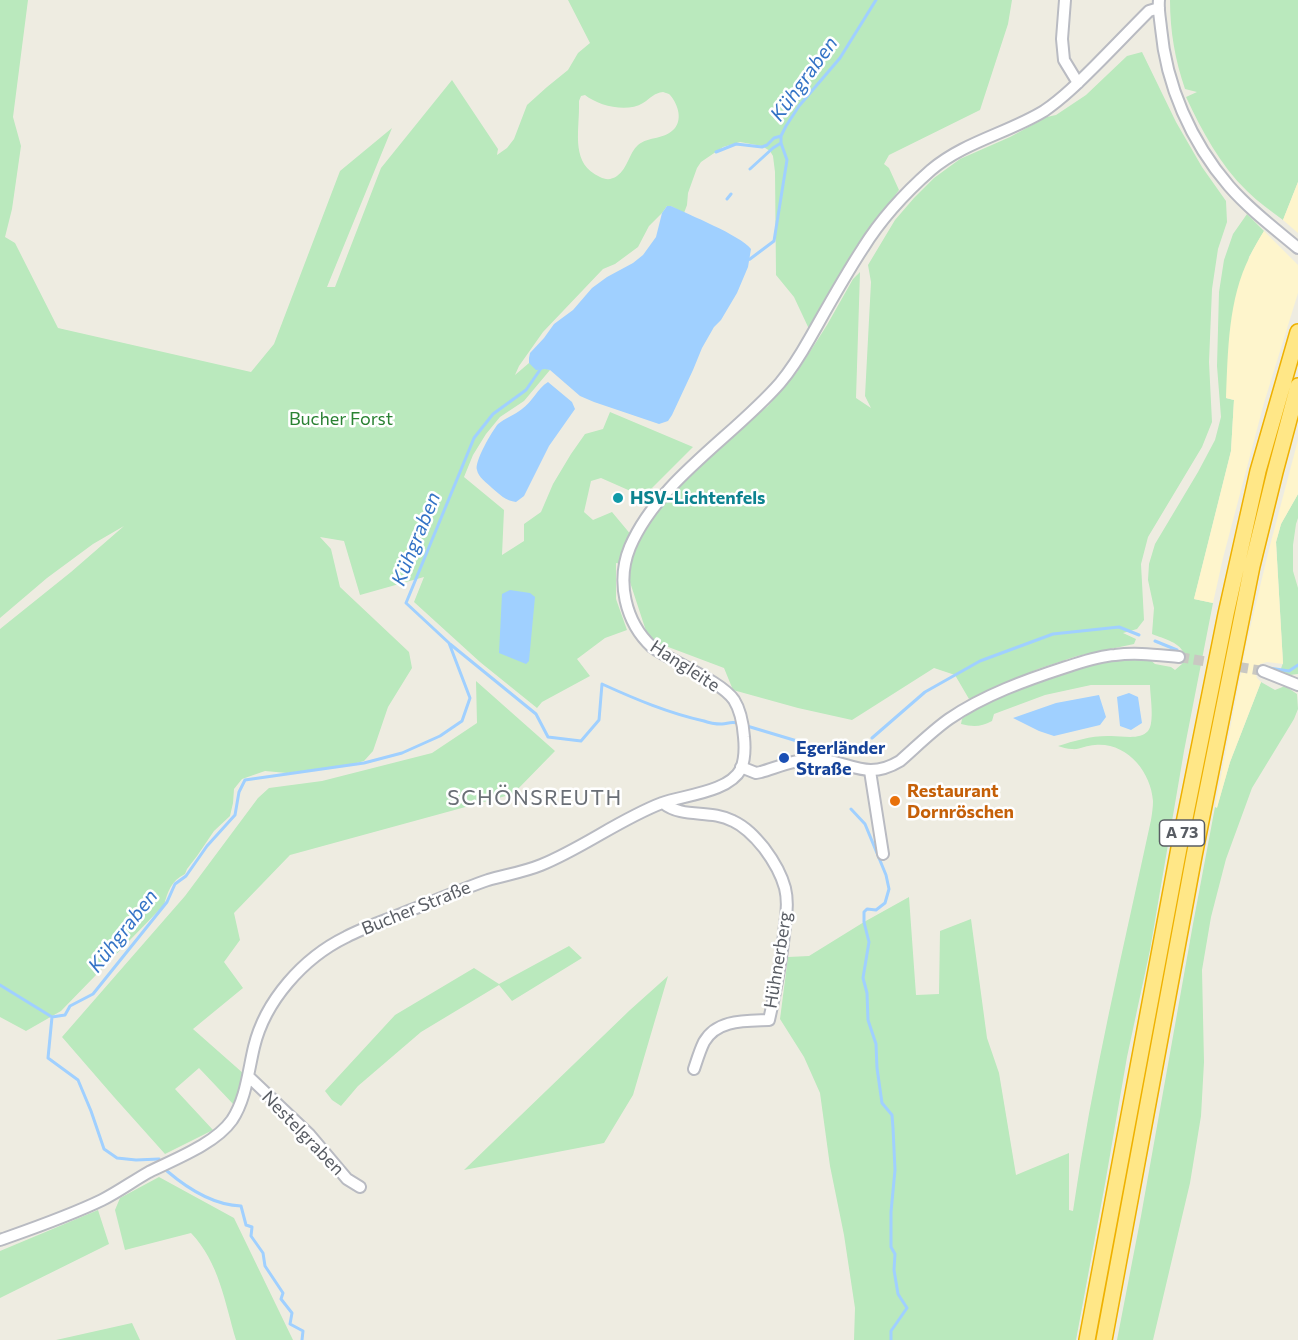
<!DOCTYPE html>
<html>
<head>
<meta charset="utf-8">
<style>
  body { margin:0 }
  canvas { display:block; background:#eeece1 }
</style>
</head>
<body>
<canvas width="1298" height="1340"></canvas>
<script>
const g = document.querySelector('canvas').getContext('2d');
g.lineJoin = 'round';
function fill(path, color) {
  g.fillStyle = color;
  g.fill(path, 'evenodd');
}
function strokePath(path, color, width, dash) {
  g.strokeStyle = color;
  g.lineWidth = width;
  g.lineCap = dash ? 'butt' : 'round';
  g.setLineDash(dash || []);
  g.stroke(path);
}
function write(font, color, halo, rows, align = 'center') {
  g.font = font + ' Commissioner,sans-serif';
  g.lineWidth = 5;
  g.setLineDash([]);
  g.textBaseline = 'middle';
  g.strokeStyle = halo;
  g.fillStyle = color;
  for (const [text, x, y, turn = 0] of rows) {
    g.save();
    g.translate(x, y);
    g.rotate((+turn || 0) * Math.PI / 180);
    g.textAlign = isNaN(turn) ? turn : align;
    if (halo) g.strokeText(text, 0, 0);
    g.fillText(text, 0, 0);
    g.restore();
  }
}
fill(new Path2D(`
  M 0,0 L 28,0 L 13,117 L 21,146 L 12,209 L 5,237 L 15,243 L 58,328 L 251,372 L 274,344 L 340,171 L 392,128 L 327,287 L 335,287 L 381,168 L 452,80 L 498,149 L 497,155 L 507,148 L 514,139 L 527,105 L 547,87 L 568,70 L 578,53 L 590,43 L 568,0 L 1012,0 L 1008,24 L 980,110 L 889,155 L 884,164 L 889,168 L 899,190 C 865,234 837,281 809,329 L 794,297 L 776,275 L 775,172 L 773,156 L 770,151 L 762,146 L 740,142 L 723,147 L 701,162 L 697,168 L 688,193 L 687,205 L 684,213 L 671,206 L 667,206 L 662,213 L 649,226 L 638,247 L 615,264 L 603,269 L 543,332 L 519,366 L 515,375 L 529,363 L 550,370 L 524,401 L 500,417 L 486,434 L 473,455 L 464,477 L 504,510 L 502,555 L 524,541 L 524,524 L 541,512 L 553,484 L 571,454 L 585,434 L 603,429 L 610,412 L 693,447 L 649,491 L 642,488 L 635,493 L 601,478 L 591,481 L 584,512 L 593,520 L 612,512 L 632,536 L 622,564 L 616,563 L 616,599 L 627,630 L 605,638 L 577,659 L 590,676 L 542,702 L 537,708 L 480,662 L 414,602 L 424,577 L 360,595 L 344,541 L 320,537 L 331,549 L 340,587 L 409,652 L 412,668 L 388,707 L 373,751 L 364,761 L 345,766 L 287,773 L 265,771 L 242,779 L 234,789 L 233,803 L 230,816 L 214,831 L 197,856 L 187,869 L 185,874 C 171,881 168,891 164,905 L 61,1011 L 26,1031 L 0,1017 L 0,629 L 71,572 L 124,526 L 93,544 L 47,578 L 0,618 ZM 663,92 L 669,94 C 677,102 683,118 675,128 C 665,140 649,136 638,145 C 629,153 628,168 617,176 C 611,180 606,180 600,177 C 571,164 579,134 579,107 L 579,101 L 581,96 L 585,95 C 599,106 627,113 643,103 C 651,98 654,93 663,92 Z
  M 1170,0 L 1298,0 L 1298,182 L 1283,220 C 1271,211 1258,202 1247,191 C 1220,165 1202,131 1186,97 L 1197,92 L 1185,89 C 1175,60 1170,31 1170,0 Z
  M 1142,52 L 1176,122 L 1202,167 L 1226,201 L 1227,222 L 1218,249 L 1212,289 L 1209,362 L 1212,422 L 1202,447 L 1148,537 L 1141,564 L 1144,620 L 1137,629 L 1123,633 L 1136,639 L 1134,644 L 1077,656 L 1038,669 L 969,699 L 955,675 L 934,668 L 852,720 L 798,708 L 733,690 L 724,668 L 655,642 L 647,634 L 628,576 L 633,552 L 642,535 L 674,489 L 729,438 L 768,406 L 797,372 L 827,325 L 853,279 L 860,272 L 856,398 L 871,408 L 865,396 L 871,282 L 868,265 L 895,220 L 914,198 L 934,178 L 960,159 L 1010,137 L 1047,117 L 1056,115 L 1086,95 L 1127,56 Z
  M 1247,214 L 1264,231 L 1249,257 L 1226,398 L 1234,400 L 1231,451 L 1194,599 L 1213,603 L 1184,751 L 1150,950 L 1127,1057 L 1105,1184 L 1076,1340 L 854,1340 L 855,1308 L 844,1235 L 830,1166 L 820,1093 L 804,1057 L 780,1019 L 788,957 L 809,956 L 864,922 L 909,897 L 916,995 L 939,994 L 940,931 L 971,919 L 987,1038 L 999,1073 L 1016,1175 L 1069,1153 L 1069,1210 L 1073,1211 C 1092,1079 1123,950 1151,820 C 1152,814 1153,807 1153,801 C 1151,772 1127,742 1095,745 C 1087,745 1079,750 1072,749 C 1067,749 1062,747 1058,746 C 1074,741 1090,736 1108,736 C 1120,735 1139,741 1148,731 C 1155,723 1150,695 1150,685 L 1091,685 L 1045,695 L 994,714 L 992,721 C 981,727 973,727 961,724 L 962,719 L 972,711 L 995,698 L 1032,684 L 1110,659 L 1148,658 L 1155,664 L 1171,667 L 1175,670 L 1182,664 L 1185,656 C 1181,642 1164,639 1152,634 L 1154,608 L 1148,580 L 1149,564 L 1155,544 L 1198,472 L 1215,440 L 1221,417 L 1217,366 L 1219,292 L 1224,260 L 1233,234 Z
  M 1298,494 L 1298,518 L 1296,524 L 1293,545 L 1293,571 L 1298,588 L 1298,674 L 1290,675 L 1279,674 L 1283,663 L 1276,542 L 1281,524 Z
  M 476,681 L 555,751 L 513,794 L 290,855 L 234,913 L 240,940 L 224,962 L 243,988 L 193,1029 L 244,1074 L 234,1105 L 199,1068 L 175,1089 L 213,1130 L 165,1154 L 114,1097 L 62,1037 L 185,896 L 258,798 L 269,788 L 322,781 L 432,753 L 477,723 Z
  M 1261,682 L 1275,690 L 1285,686 L 1297,694 L 1298,709 L 1294,719 L 1252,788 L 1226,859 L 1211,917 L 1202,970 L 1204,1062 L 1201,1116 L 1190,1183 L 1153,1340 L 1117,1340 L 1141,1216 L 1193,924 L 1215,807 L 1217,807 L 1230,762 Z
  M 569,946 L 582,958 L 512,1001 L 499,985 L 421,1032 L 358,1086 L 341,1106 L 332,1100 L 325,1091 L 395,1015 L 474,968 L 499,984 Z
  M 668,976 L 633,1095 L 604,1143 L 464,1170 L 630,1010 Z
  M 159,1177 L 234,1218 L 293,1340 L 236,1340 C 225,1303 219,1262 191,1233 L 125,1250 L 115,1210 L 120,1198 Z
  M 98,1210 L 109,1244 L 0,1298 L 0,1251 Z
  M 132,1323 L 140,1340 L 56,1340 Z`), '#bae9bd');
fill(new Path2D(`
  M 1298,182 L 1298,233 L 1283,220 Z
  M 1264,231 L 1298,265 L 1298,293 L 1264,403 L 1223,558 L 1213,603 L 1194,599 L 1231,451 L 1234,400 L 1226,398 C 1228,351 1228,299 1250,256 C 1254,247 1259,239 1264,231 Z
  M 1298,440 L 1298,494 L 1281,524 L 1276,542 L 1283,664 L 1267,662 L 1260,664 L 1255,672 L 1257,678 L 1261,682 L 1230,762 L 1217,808 L 1215,807 L 1247,641 L 1268,553 Z`), '#fef5cc');
fill(new Path2D(`
  M 667,206 L 671,206 C 689,215 740,235 751,249 L 748,267 L 737,293 L 721,320 L 714,327 L 702,348 L 693,370 L 672,415 L 668,421 L 659,424 L 594,402 L 580,396 L 550,370 L 545,369 L 536,370 L 529,363 L 529,358 L 530,353 L 544,338 L 554,324 L 573,310 L 592,288 L 607,277 L 633,263 L 643,255 L 656,237 L 662,213 Z
  M 548,382 L 572,402 L 575,409 L 549,446 L 524,496 L 516,502 C 506,501 499,494 492,488 C 487,483 478,477 477,470 C 474,462 492,431 498,424 C 505,418 515,415 522,409 C 532,402 538,388 548,382 Z
  M 510,590 L 530,593 L 535,597 L 529,661 L 526,664 L 499,653 L 502,594 Z
  M 1129,693 L 1138,697 L 1142,723 L 1131,730 L 1120,726 L 1117,697 Z
  M 1099,695 L 1106,717 L 1100,725 L 1054,736 L 1039,731 L 1013,718 L 1056,703 Z`), '#a0d0ff');
strokePath(new Path2D(`
  M 716,152 L 736,144 L 762,147 L 767,145 L 774,138 L 781,136
  M 750,169 L 773,148 L 781,143
  M 727,199 L 731,194
  M 747,260 L 750,259 L 774,241 L 787,160 L 781,143 L 781,136 L 786,126 L 799,106 L 840,58 L 876,0
  M 1155,641 L 1177,650
  M 450,644 L 536,714 L 548,737 L 581,741 L 599,720 L 602,684 C 635,699 668,713 704,721 C 709,723 717,724 722,724 C 730,723 733,721 741,724
  M 1269,668 L 1289,671 L 1298,665
  M 747,726 L 797,741
  M 872,738 L 925,692 L 980,661 L 1053,634 L 1119,627 L 1139,635
  M 851,809 L 865,824 L 886,875 L 889,889 L 885,903 L 876,910 L 867,909 L 864,912 L 864,922 L 869,942 L 863,978 L 867,993 L 868,1020 L 876,1044 L 877,1068 L 882,1103 L 892,1115 L 893,1128 L 895,1170 L 891,1212 L 891,1247 L 895,1254 L 894,1270 L 898,1294 L 907,1308 L 891,1331 L 891,1340
  M 0,985 L 52,1017 L 65,1015 L 70,1006 L 93,994 L 167,902 L 175,884 L 186,876 L 207,846 L 235,815 L 239,792 L 245,780 L 364,763 L 402,753 L 440,736 L 462,721 L 470,698 L 449,643 L 406,603 L 474,438 L 493,414 L 526,390 L 542,367
  M 52,1017 L 48,1058 L 78,1080 L 91,1111 L 104,1149 L 117,1158 L 136,1160 L 159,1159
  M 167,1171 C 188,1189 213,1205 241,1206 L 246,1225 L 252,1227 L 251,1236 L 263,1253 L 265,1266 L 283,1293 L 281,1299 L 292,1313 L 290,1324 L 303,1331 L 302,1340`), '#a0d0ff', 3);
strokePath(new Path2D(`
  M 1179,657 L 1263,671`), '#c9c8c2', 10, [10, 5]);
const minor = new Path2D(`
  M 1065,0 L 1062,39 L 1064,60 L 1078,83
  M 1159,0 C 1158,9 1160,18 1161,28 C 1166,85 1191,142 1229,186 C 1249,209 1274,228 1298,248
  M 1263,671 L 1298,685
  M 741,767 L 756,773 L 761,772 C 778,767 796,759 815,759 C 849,760 865,782 900,761 C 916,747 932,731 949,719 C 984,695 1026,680 1066,667 C 1082,662 1098,656 1115,655 C 1136,652 1157,655 1179,657
  M 870,771 L 883,854
  M 663,803 C 683,819 710,809 733,821 C 746,827 755,837 764,848 C 773,860 781,873 785,888 C 788,900 787,913 785,925 C 782,957 776,989 769,1020 C 746,1021 717,1019 704,1042 C 700,1050 697,1060 694,1069
  M 248,1076 L 309,1134 L 347,1179 L 360,1187
  M 0,1240 C 34,1228 69,1216 102,1200 C 118,1192 133,1181 149,1172 C 175,1159 215,1144 232,1120 C 246,1099 248,1072 254,1047 C 265,1001 303,958 346,937 C 367,926 390,919 411,910 C 437,900 462,889 488,880 C 505,875 524,872 541,865 C 583,848 620,819 662,803 C 685,795 729,792 741,769 C 745,759 745,747 744,737 C 743,724 741,711 734,700 C 721,681 672,662 652,647 C 625,622 616,581 630,547 C 658,481 734,436 780,383 C 791,370 801,354 810,338 C 827,308 844,277 863,248 C 881,219 906,192 931,170 C 964,142 1008,133 1044,111 C 1063,98 1079,82 1095,66 C 1113,48 1131,29 1149,11 L 1159,8`);
const highway = new Path2D(`
  M 1087,1340 L 1179,848 L 1226,614 L 1258,471 L 1298,332
  M 1104,1340 L 1194,856 L 1252,566 L 1275,472 L 1298,386`);
strokePath(minor, '#b9bbc2', 14);
strokePath(highway, '#efb100', 18);
strokePath(minor, '#fff', 10);
strokePath(highway, '#ffe787', 15);
for (const [x, y, r, color] of [
  [618,498,6,"#0f9aa8"],
  [784,758,6,"#1a4fb4"],
  [895,801,6,"#e8710a"]
]) {
  const dot = new Path2D();
  dot.arc(x, y, r, 0, 2 * Math.PI);
  g.fillStyle = color;
  g.fill(dot);
  strokePath(dot, '#fff', 2);
}
for (const [x, y, w] of [
  [1182,833,45]
]) {
  const box = new Path2D();
  box.roundRect(x - w / 2, y - 13, w, 26, 4.5);
  g.fillStyle = '#fff';
  g.fill(box);
  strokePath(box, '#595d64', 1.5);
}
write('bold 16px', '#595d64', null, [
  ["A 73",1182,833]
]);
write('18px', '#2a8233', '#fff', [
  ["Bucher Forst",341,419]
]);
write('bold 18px', '#0d838f', '#fff', [
  ["HSV-Lichtenfels",630,498]
], 'left');
write('18px', '#595d64', '#fff', [
  ["Hangleite",685,666,33],
  ["Bucher Straße",416,908,-22],
  ["Hühnerberg",778,960,-81],
  ["Nestelgraben",303,1133,46]
]);
write('bold 18px', '#164399', '#fff', [
  ["Egerländer",796,748],
  ["Straße",796,769]
], 'left');
write('bold 18px', '#c56008', '#fff', [
  ["Restaurant",907,791],
  ["Dornröschen",907,812]
], 'left');
write('italic 20px', '#3473c6', '#fff', [
  ["Kühgraben",804,79,-54],
  ["Kühgraben",416,539,-68],
  ["Kühgraben",123,931,-52]
]);
g.letterSpacing = '1.5px';
write('21px', '#6a6f76', '#fff', [
  ["SCHÖNSREUTH",535,798]
]);
g.letterSpacing = '0px';
</script>
</body>
</html>
